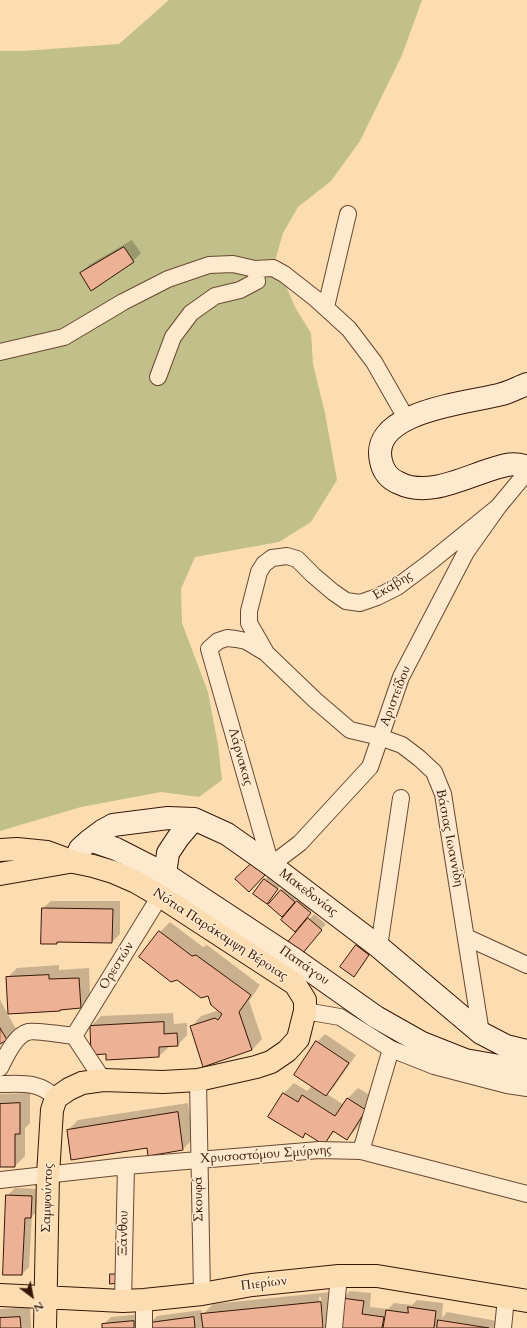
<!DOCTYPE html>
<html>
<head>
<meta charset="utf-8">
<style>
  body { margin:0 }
  #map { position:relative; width:527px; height:1328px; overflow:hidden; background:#fcddb2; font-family:Cardo,serif }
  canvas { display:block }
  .north { position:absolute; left:12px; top:1276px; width:40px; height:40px; -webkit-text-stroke:3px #fde9cd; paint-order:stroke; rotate:148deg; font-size:11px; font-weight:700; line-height:16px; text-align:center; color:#371607 }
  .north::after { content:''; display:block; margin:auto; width:14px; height:18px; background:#371607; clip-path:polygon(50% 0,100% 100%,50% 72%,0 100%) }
</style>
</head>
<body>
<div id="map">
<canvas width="527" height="1328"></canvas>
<div class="north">N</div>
</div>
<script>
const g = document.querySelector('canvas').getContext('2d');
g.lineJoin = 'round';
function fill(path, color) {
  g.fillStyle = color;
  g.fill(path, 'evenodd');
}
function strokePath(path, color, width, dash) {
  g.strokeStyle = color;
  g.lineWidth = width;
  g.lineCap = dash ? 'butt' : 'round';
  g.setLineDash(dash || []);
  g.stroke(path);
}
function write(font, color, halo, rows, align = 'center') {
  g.font = font + ' Cardo,serif';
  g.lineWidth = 3;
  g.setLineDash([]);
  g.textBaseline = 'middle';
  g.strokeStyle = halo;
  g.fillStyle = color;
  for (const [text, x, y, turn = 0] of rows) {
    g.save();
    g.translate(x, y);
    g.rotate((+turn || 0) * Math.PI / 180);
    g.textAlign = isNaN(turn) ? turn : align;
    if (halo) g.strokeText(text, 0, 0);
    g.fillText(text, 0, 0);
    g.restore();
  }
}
fill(new Path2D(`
  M 169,0 L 422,0 L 402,55 L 360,141 L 331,181 L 298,207 L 283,233 L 275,261 L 296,309 L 311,333 L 313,364 L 325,413 L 337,480 L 311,522 L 279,542 L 195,557 L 181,589 L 182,623 L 208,692 L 218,745 L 222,780 L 199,797 L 161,792 L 81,807 L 0,831 L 0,51 L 22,51 L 119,44 Z`), '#c1c08a');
fill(new Path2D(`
  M 132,240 L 141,253 L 133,261 L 81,273 L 89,265 Z
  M 270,874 L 282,884 L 267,903 L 254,894 Z
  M 286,886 L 299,896 L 287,911 L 281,891 Z
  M 303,897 L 315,907 L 300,926 L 282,920 Z
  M 51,901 L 120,901 L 120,934 L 112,942 L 58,941 L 56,943 L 43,908 Z
  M 314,914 L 326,924 L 306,947 L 289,942 Z
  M 170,922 L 203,947 L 207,945 L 260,985 L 249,1001 L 262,1039 L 252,1050 L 191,1027 L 201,1016 L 219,1010 L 160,932 Z
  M 362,941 L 373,949 L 359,970 L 356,946 Z
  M 59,965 L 59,970 L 89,968 L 90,997 L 80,1007 L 7,978 L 17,968 Z
  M 0,1000 L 16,1029 L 6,1039 L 0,1043 Z
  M 173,1013 L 174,1024 L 187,1023 L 187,1035 L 177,1046 L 170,1046 L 159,1056 L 107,1053 L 92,1054 L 91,1026 L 101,1016 Z
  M 325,1034 L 356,1055 L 334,1087 L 327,1094 L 344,1105 L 348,1098 L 358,1088 L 376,1099 L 357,1128 L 347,1139 L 335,1131 L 324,1144 L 306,1133 L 303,1137 L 270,1116 L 284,1093 L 294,1083 L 307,1091 L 312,1086 L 317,1042 Z
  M 30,1093 L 30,1123 L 25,1128 L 25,1156 L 15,1166 L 0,1166 L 0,1094 Z
  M 188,1103 L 193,1139 L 183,1149 L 149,1154 L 148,1147 L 68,1130 L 78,1120 Z
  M 15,1188 L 40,1189 L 39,1210 L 32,1216 L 29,1267 L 22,1274 L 7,1196 Z
  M 350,1291 L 371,1293 L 370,1307 L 388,1309 L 394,1303 L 412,1305 L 417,1300 L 443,1303 L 442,1318 L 447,1312 L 497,1321 L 496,1328 L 438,1328 L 438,1325 L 435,1328 L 339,1328 L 342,1299 Z
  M 331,1292 L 334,1328 L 324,1328 L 321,1297 L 319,1297 L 322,1328 L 150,1328 L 150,1323 L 157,1316 L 201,1310 L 202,1315 L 213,1304 Z
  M 30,1307 L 31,1328 L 0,1328 L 0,1309 Z
  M 141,1314 L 142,1328 L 103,1328 L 103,1325 L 111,1317 Z`), '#0003');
const building = new Path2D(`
  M 124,247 L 134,262 L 91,291 L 80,273 Z
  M 252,863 L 265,875 L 249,892 L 235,879 Z
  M 264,879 L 278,889 L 267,904 L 253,894 Z
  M 281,890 L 295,902 L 282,917 L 268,905 Z
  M 297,901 L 311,913 L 295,932 L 281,920 Z
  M 42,908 L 113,909 L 112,943 L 57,942 L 57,944 L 41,944 Z
  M 308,918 L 322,930 L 302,954 L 288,942 Z
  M 159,931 L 192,956 L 196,955 L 251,995 L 239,1012 L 252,1050 L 203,1067 L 190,1026 L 215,1018 L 218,1020 L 222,1014 L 211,1005 L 208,996 L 201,998 L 177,980 L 171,982 L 139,957 Z
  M 356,945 L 369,955 L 354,977 L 340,967 Z
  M 49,975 L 49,979 L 79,978 L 81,1008 L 60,1010 L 60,1011 L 8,1014 L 6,977 Z
  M 164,1022 L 164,1034 L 177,1033 L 178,1046 L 159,1047 L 159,1057 L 106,1060 L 106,1054 L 91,1055 L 90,1026 Z
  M 0,1028 L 7,1040 L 0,1044 Z
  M 316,1041 L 349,1063 L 326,1096 L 294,1075 Z
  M 283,1093 L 298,1102 L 302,1095 L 335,1116 L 347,1098 L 366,1110 L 347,1140 L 333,1131 L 324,1145 L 305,1133 L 303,1138 L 268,1117 Z
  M 20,1103 L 20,1134 L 15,1134 L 15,1167 L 0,1167 L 0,1104 Z
  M 178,1112 L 183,1150 L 148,1156 L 147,1148 L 71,1160 L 67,1130 Z
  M 6,1195 L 32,1196 L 31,1218 L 25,1218 L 22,1275 L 3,1275 Z
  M 110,1274 L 119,1274 L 119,1283 L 110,1284 Z
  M 342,1298 L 364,1301 L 362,1314 L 384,1317 L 382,1328 L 338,1328 Z
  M 321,1302 L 323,1328 L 203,1328 L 201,1314 Z
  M 408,1307 L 436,1311 L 434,1328 L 383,1328 L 386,1310 L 408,1313 Z
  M 20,1317 L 21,1328 L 0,1328 L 0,1318 Z
  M 194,1317 L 195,1328 L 149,1328 L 149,1323 Z
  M 438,1320 L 489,1328 L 437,1328 Z
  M 134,1321 L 134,1328 L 102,1328 L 102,1324 Z`);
fill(building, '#edb195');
strokePath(building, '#371607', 1);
const street = new Path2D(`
  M 255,269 L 273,268 L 284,274 L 316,299 L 349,329 L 374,362 L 406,418
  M 326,307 L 348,214
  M 0,352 L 64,337 L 123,302 L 168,279 L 209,265 L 233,264 L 255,269 L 257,281 L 240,290 L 215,296 L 191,313 L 173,337 L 158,377
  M 265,651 L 249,623 L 249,611 L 259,572 L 264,564 L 272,558 L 287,556 L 297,559 L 313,575 L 333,592 L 346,601 L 360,603 L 377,597 L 397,587 L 429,563 L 498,507 L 527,472
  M 466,937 L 527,965
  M 379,947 L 401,798
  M 305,1011 L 340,1017 L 391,1049 L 434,1066 L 507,1085 L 527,1088
  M 481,1033 L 443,794 L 434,772 L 419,758 L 402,745 L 380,737 L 350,730 L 315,700 L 266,653 L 246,641 L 236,639 L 227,638 L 218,641 L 209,649 L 271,865 L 300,843 L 370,767 L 401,677 L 466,552 L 498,507
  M 74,1036 L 160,896
  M 74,1036 L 103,1080
  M 0,1068 C 5,1058 15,1035 28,1032 C 33,1030 66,1035 74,1036
  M 198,1080 L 202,1294
  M 0,1084 C 23,1084 38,1081 56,1098
  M 361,1151 L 391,1049
  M 0,1180 L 126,1166 L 319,1150 L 361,1151 L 527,1194
  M 144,1300 L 144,1328
  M 123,1301 L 126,1166
  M 334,1328 L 339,1276
  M 503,1328 L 506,1298`);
const secondary = new Path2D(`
  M 527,384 C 519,387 510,392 502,394 C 471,403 369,410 381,461 C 383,471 389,479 399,483 C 427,497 461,479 489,470 C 502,466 514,461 527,467
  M 90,840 L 116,849 L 165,874 L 294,959 L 376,1017 L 422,1043 L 465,1060 L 527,1071
  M 74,862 L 80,849 L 90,840 L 102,831 L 113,825 L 168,818 L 194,819 L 227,834 L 271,865 L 379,947 L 481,1033 L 506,1046 L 527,1051
  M 165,874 L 168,853 L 178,838 L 194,819`);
const primary = new Path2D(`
  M 0,850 L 17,849 L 47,852 L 74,862 L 93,866 L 113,872 L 136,882 L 160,896 L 295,984 L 305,1000 L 305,1011 L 298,1039 L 287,1051 L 271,1062 L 256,1067 L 198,1080 L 163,1082 L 103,1080 L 82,1083 L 69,1089 L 56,1098 L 52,1110 L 48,1175 L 45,1328
  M 0,874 L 69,862
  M 0,1295 L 123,1301 L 144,1300 L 202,1294 L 252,1285 L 339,1276 L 377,1276 L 527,1301`);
strokePath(street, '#684832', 18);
strokePath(secondary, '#371607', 24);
strokePath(primary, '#371607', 24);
strokePath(street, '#fde9cd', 16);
strokePath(secondary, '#fde9cd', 22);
strokePath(primary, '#fcddb2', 22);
write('13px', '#371607', '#fde9cd', [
  ["Εκάβης",393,586,-31],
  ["Αριστείδου",396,696,-69],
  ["Λάρνακας",240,757,74],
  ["Βάσιας Ιωαννίδη",449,838,79],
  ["Μακεδονίας",308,893,37],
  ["Νότια Παράκαμψη Βέροιας",220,935,33],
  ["Ορεστών",117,966,-58],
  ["Παπάγου",304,966,35],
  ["Χρυσοστόμου Σμύρνης",266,1155,-4],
  ["Σαμψούντος",48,1198,-88],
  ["Σκουφά",199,1199,-91],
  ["Ξάνθου",124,1233,-89],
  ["Πιερίων",264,1284,-7]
]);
</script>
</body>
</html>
